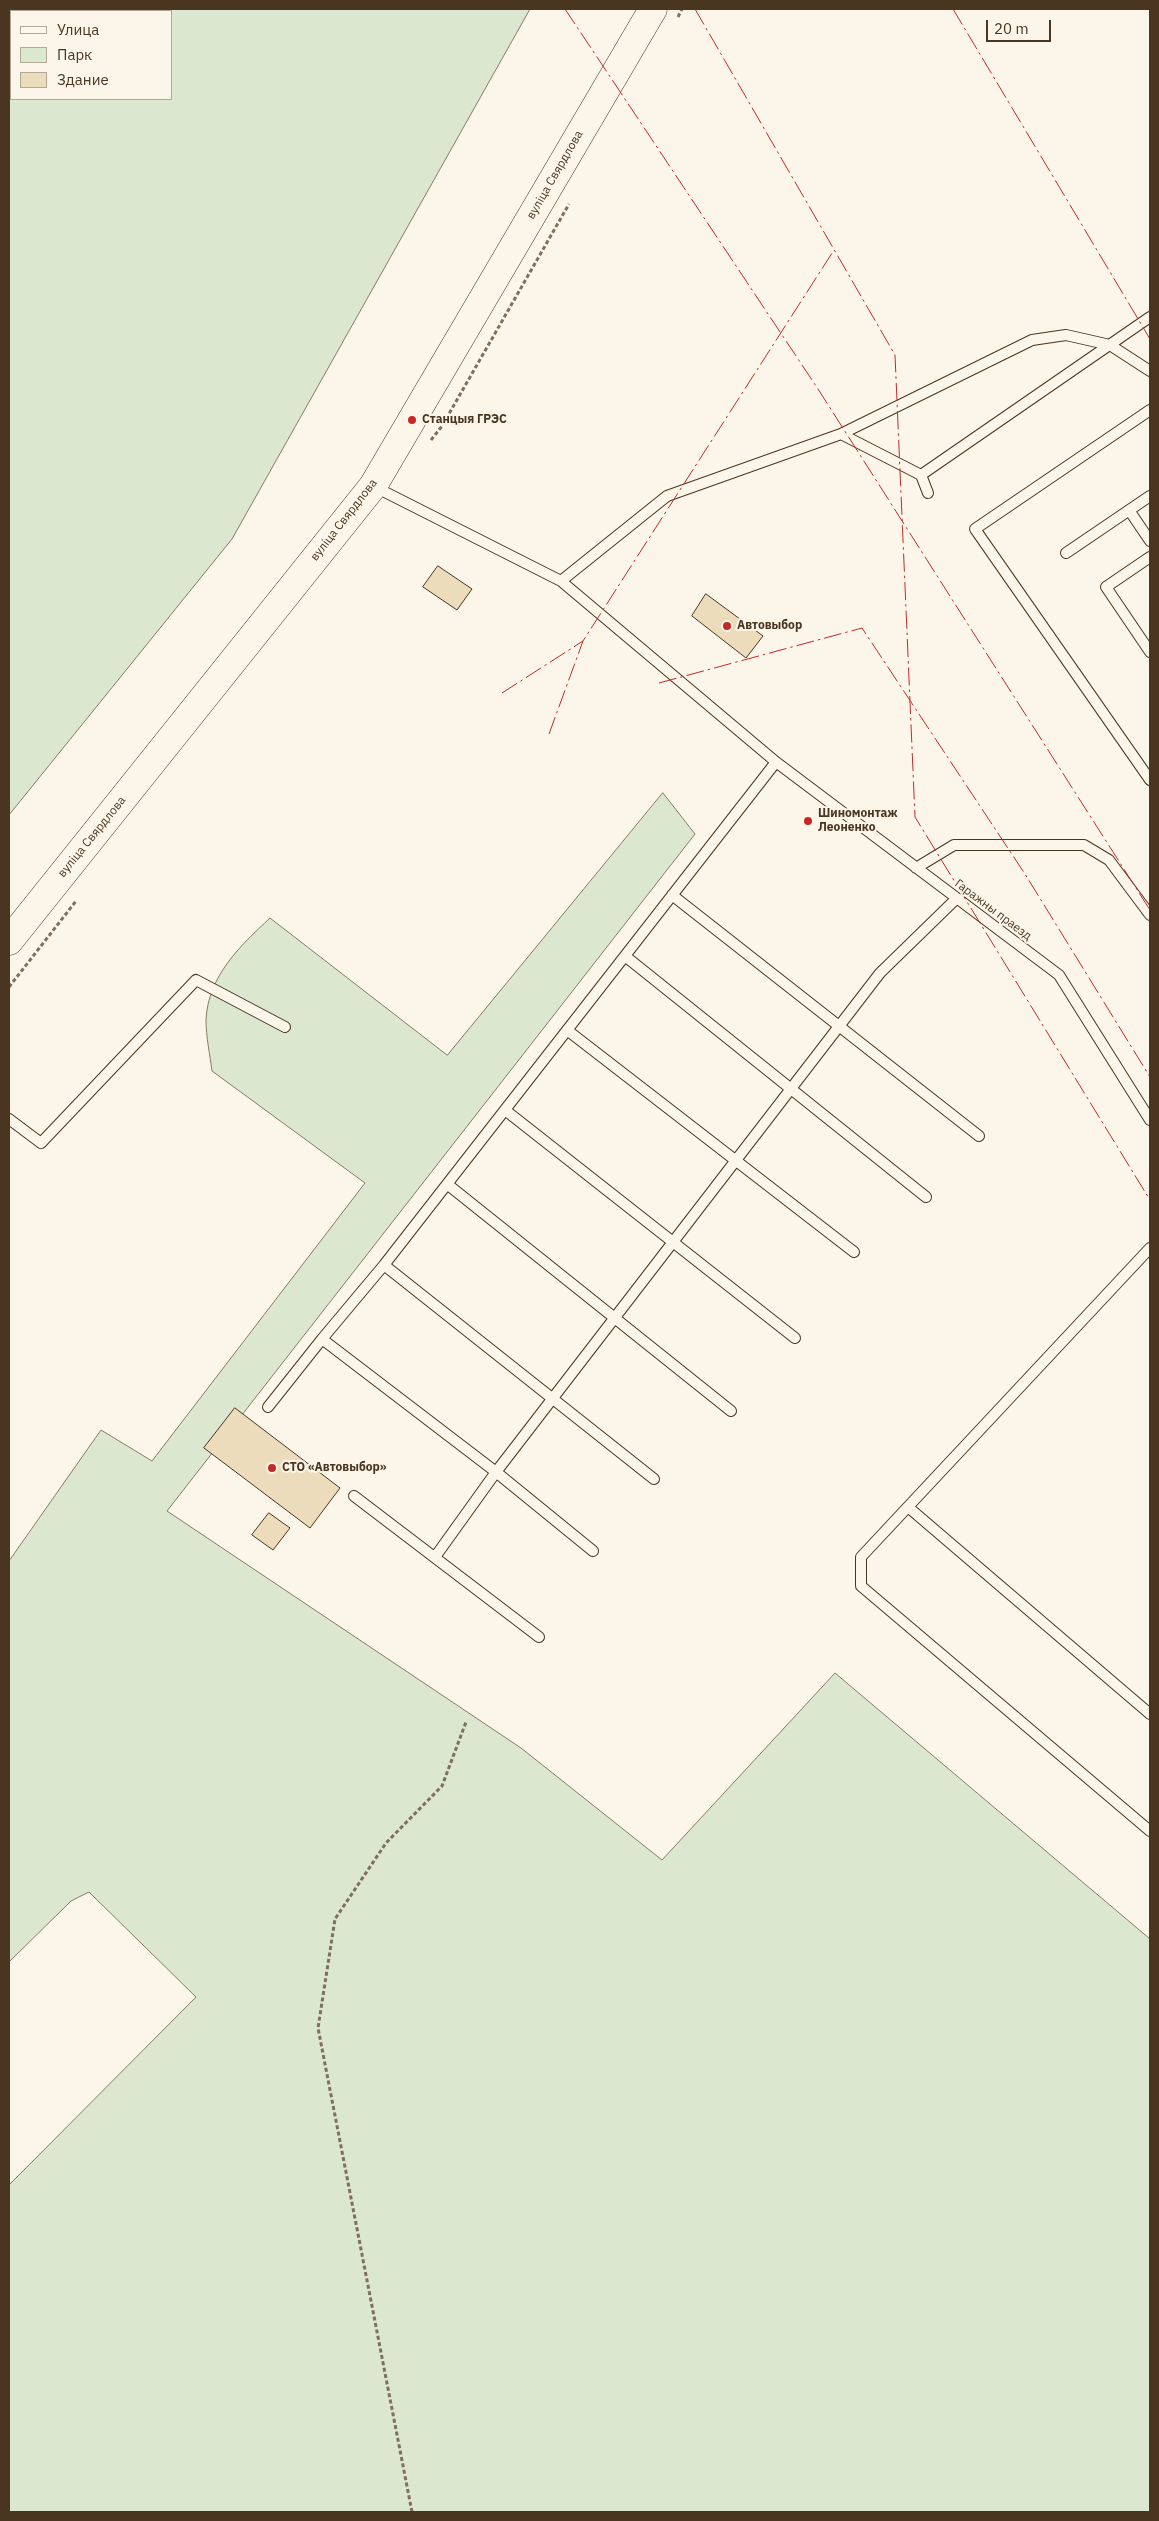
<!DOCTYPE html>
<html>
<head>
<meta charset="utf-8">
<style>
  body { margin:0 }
  #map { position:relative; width:1159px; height:2521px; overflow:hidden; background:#fbf6e9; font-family:"IBM Plex Sans",sans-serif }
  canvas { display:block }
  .frame { position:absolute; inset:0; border:10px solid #4a3520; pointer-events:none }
  .legend { position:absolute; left:10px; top:10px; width:162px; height:90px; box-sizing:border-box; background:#fbf6e9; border:1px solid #b4a999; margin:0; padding:6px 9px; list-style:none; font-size:15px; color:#4a3520 }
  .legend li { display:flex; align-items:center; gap:10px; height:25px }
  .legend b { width:25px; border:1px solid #b4a999 }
  .scale { position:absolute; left:986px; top:20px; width:65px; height:22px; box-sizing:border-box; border:2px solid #4a3520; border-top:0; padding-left:6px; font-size:15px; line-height:18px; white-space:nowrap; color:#4a3520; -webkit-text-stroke:4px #fbf6e9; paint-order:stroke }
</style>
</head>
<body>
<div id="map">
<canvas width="1159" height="2521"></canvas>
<div class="frame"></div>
<ul class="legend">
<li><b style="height:6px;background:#fbf6e9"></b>Улица</li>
<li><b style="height:14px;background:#dce7d0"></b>Парк</li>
<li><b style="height:14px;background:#ecdcbc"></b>Здание</li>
</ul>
<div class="scale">20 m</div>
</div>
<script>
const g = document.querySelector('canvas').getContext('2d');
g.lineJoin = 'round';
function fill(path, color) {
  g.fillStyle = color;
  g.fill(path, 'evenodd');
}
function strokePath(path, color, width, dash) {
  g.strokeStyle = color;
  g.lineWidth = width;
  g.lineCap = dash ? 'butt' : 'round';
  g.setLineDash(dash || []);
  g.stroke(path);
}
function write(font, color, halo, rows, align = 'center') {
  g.font = font + ' "IBM Plex Sans",sans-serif';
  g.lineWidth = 4;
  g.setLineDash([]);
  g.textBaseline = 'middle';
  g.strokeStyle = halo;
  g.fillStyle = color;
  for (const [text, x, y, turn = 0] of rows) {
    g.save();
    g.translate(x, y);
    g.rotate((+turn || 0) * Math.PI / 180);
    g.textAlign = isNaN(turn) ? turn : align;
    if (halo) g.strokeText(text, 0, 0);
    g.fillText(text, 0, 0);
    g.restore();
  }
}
const green = new Path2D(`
  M 9,9 L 530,9 L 232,539 L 9,815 ZM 11,11 L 171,11 L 171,99 L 11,99 Z
  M 663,793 L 695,834 L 167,1511 L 521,1748 L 662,1860 L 835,1673 L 1150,1939 L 1150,2512 L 9,2512 L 9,2185 L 196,1997 L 89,1892 L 71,1901 L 9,1962 L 9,1561 L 101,1430 L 152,1461 L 365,1183 L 212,1071 C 210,1055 206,1037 206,1020 C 208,976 240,946 270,918 L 447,1055 Z`);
fill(green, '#dce7d0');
strokePath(green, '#887966', 1);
const building = new Path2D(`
  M 438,566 L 472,589 L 457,610 L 423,587 Z
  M 706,594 L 763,636 L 746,658 L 692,616 Z
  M 235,1408 L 340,1488 L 310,1528 L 204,1448 Z
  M 269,1513 L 290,1528 L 273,1550 L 252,1535 Z`);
fill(building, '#ecdcbc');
strokePath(building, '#4a3520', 1);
const service = new Path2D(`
  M 1150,410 L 975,529 L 1150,780
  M 841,434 L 921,475 L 928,493
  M 921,475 L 1150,317
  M 373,486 L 561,581 L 776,762 L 1059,975 L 1150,1120
  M 1129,510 L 1150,541
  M 1066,553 L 1150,496
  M 1150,557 L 1106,587 L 1150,652
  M 561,581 L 667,496 L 841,434 L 1032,340 L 1066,335 L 1110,345 L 1150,371
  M 916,868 L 954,845 L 1084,845 L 1109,860 L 1150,915
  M 672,895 L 979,1136
  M 625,956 L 926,1197
  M 567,1030 L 854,1252
  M 505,1110 L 795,1338
  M 9,1119 L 41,1143 L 196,980 L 285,1027
  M 447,1184 L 731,1411
  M 1150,1248 L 861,1557 L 861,1586 L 1150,1831
  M 384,1265 L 654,1479
  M 322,1339 L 496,1472 L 593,1551
  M 268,1407 L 322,1339 L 384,1265 L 776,762
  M 354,1496 L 539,1637
  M 908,1507 L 1150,1714
  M 435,1557 L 496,1472 L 880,973 L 957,898`);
const secondary = new Path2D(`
  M 9,941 L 373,486 L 653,9`);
strokePath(service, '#4a3520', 12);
strokePath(secondary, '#4a3520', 29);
strokePath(new Path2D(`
  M 678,17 L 682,9
  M 431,440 L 442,426 L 569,204
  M 9,987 L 76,901
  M 412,2512 L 318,2028 L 335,1919 L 386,1843 L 442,1786 L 466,1722`), '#7f6f5c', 3, [4, 2.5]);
strokePath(service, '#fbf6e9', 10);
strokePath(secondary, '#fbf6e9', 28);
strokePath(new Path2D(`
  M 565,9 L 818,389 L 1150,910
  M 695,9 L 895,355 L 915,817 L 1150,1200
  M 953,9 L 1150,339
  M 659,683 L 862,628 L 1025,874 L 1150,1077
  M 502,693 L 583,641
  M 549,734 L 583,641 L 834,250`), '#c62828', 1, [18, 4, 2.5, 4]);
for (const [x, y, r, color] of [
  [412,420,5,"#c62828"],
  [727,626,5,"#c62828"],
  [808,821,5,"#c62828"],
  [272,1468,5,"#c62828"]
]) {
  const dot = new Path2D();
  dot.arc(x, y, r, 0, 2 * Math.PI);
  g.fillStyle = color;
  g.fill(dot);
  strokePath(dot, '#fbf6e9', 2);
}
write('12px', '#4a3520', '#fbf6e9', [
  ["вуліца Свярдлова",555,175,-60],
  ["вуліца Свярдлова",344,520,-52],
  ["вуліца Свярдлова",92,837,-51],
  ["Гаражны праезд",993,910,37]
]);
write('bold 12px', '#4a3520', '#fbf6e9', [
  ["Станцыя ГРЭС",422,420],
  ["Автовыбор",737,626],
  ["Шиномонтаж",818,814],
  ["Леоненко",818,828],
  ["СТО «Автовыбор»",282,1468]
], 'left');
</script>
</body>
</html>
